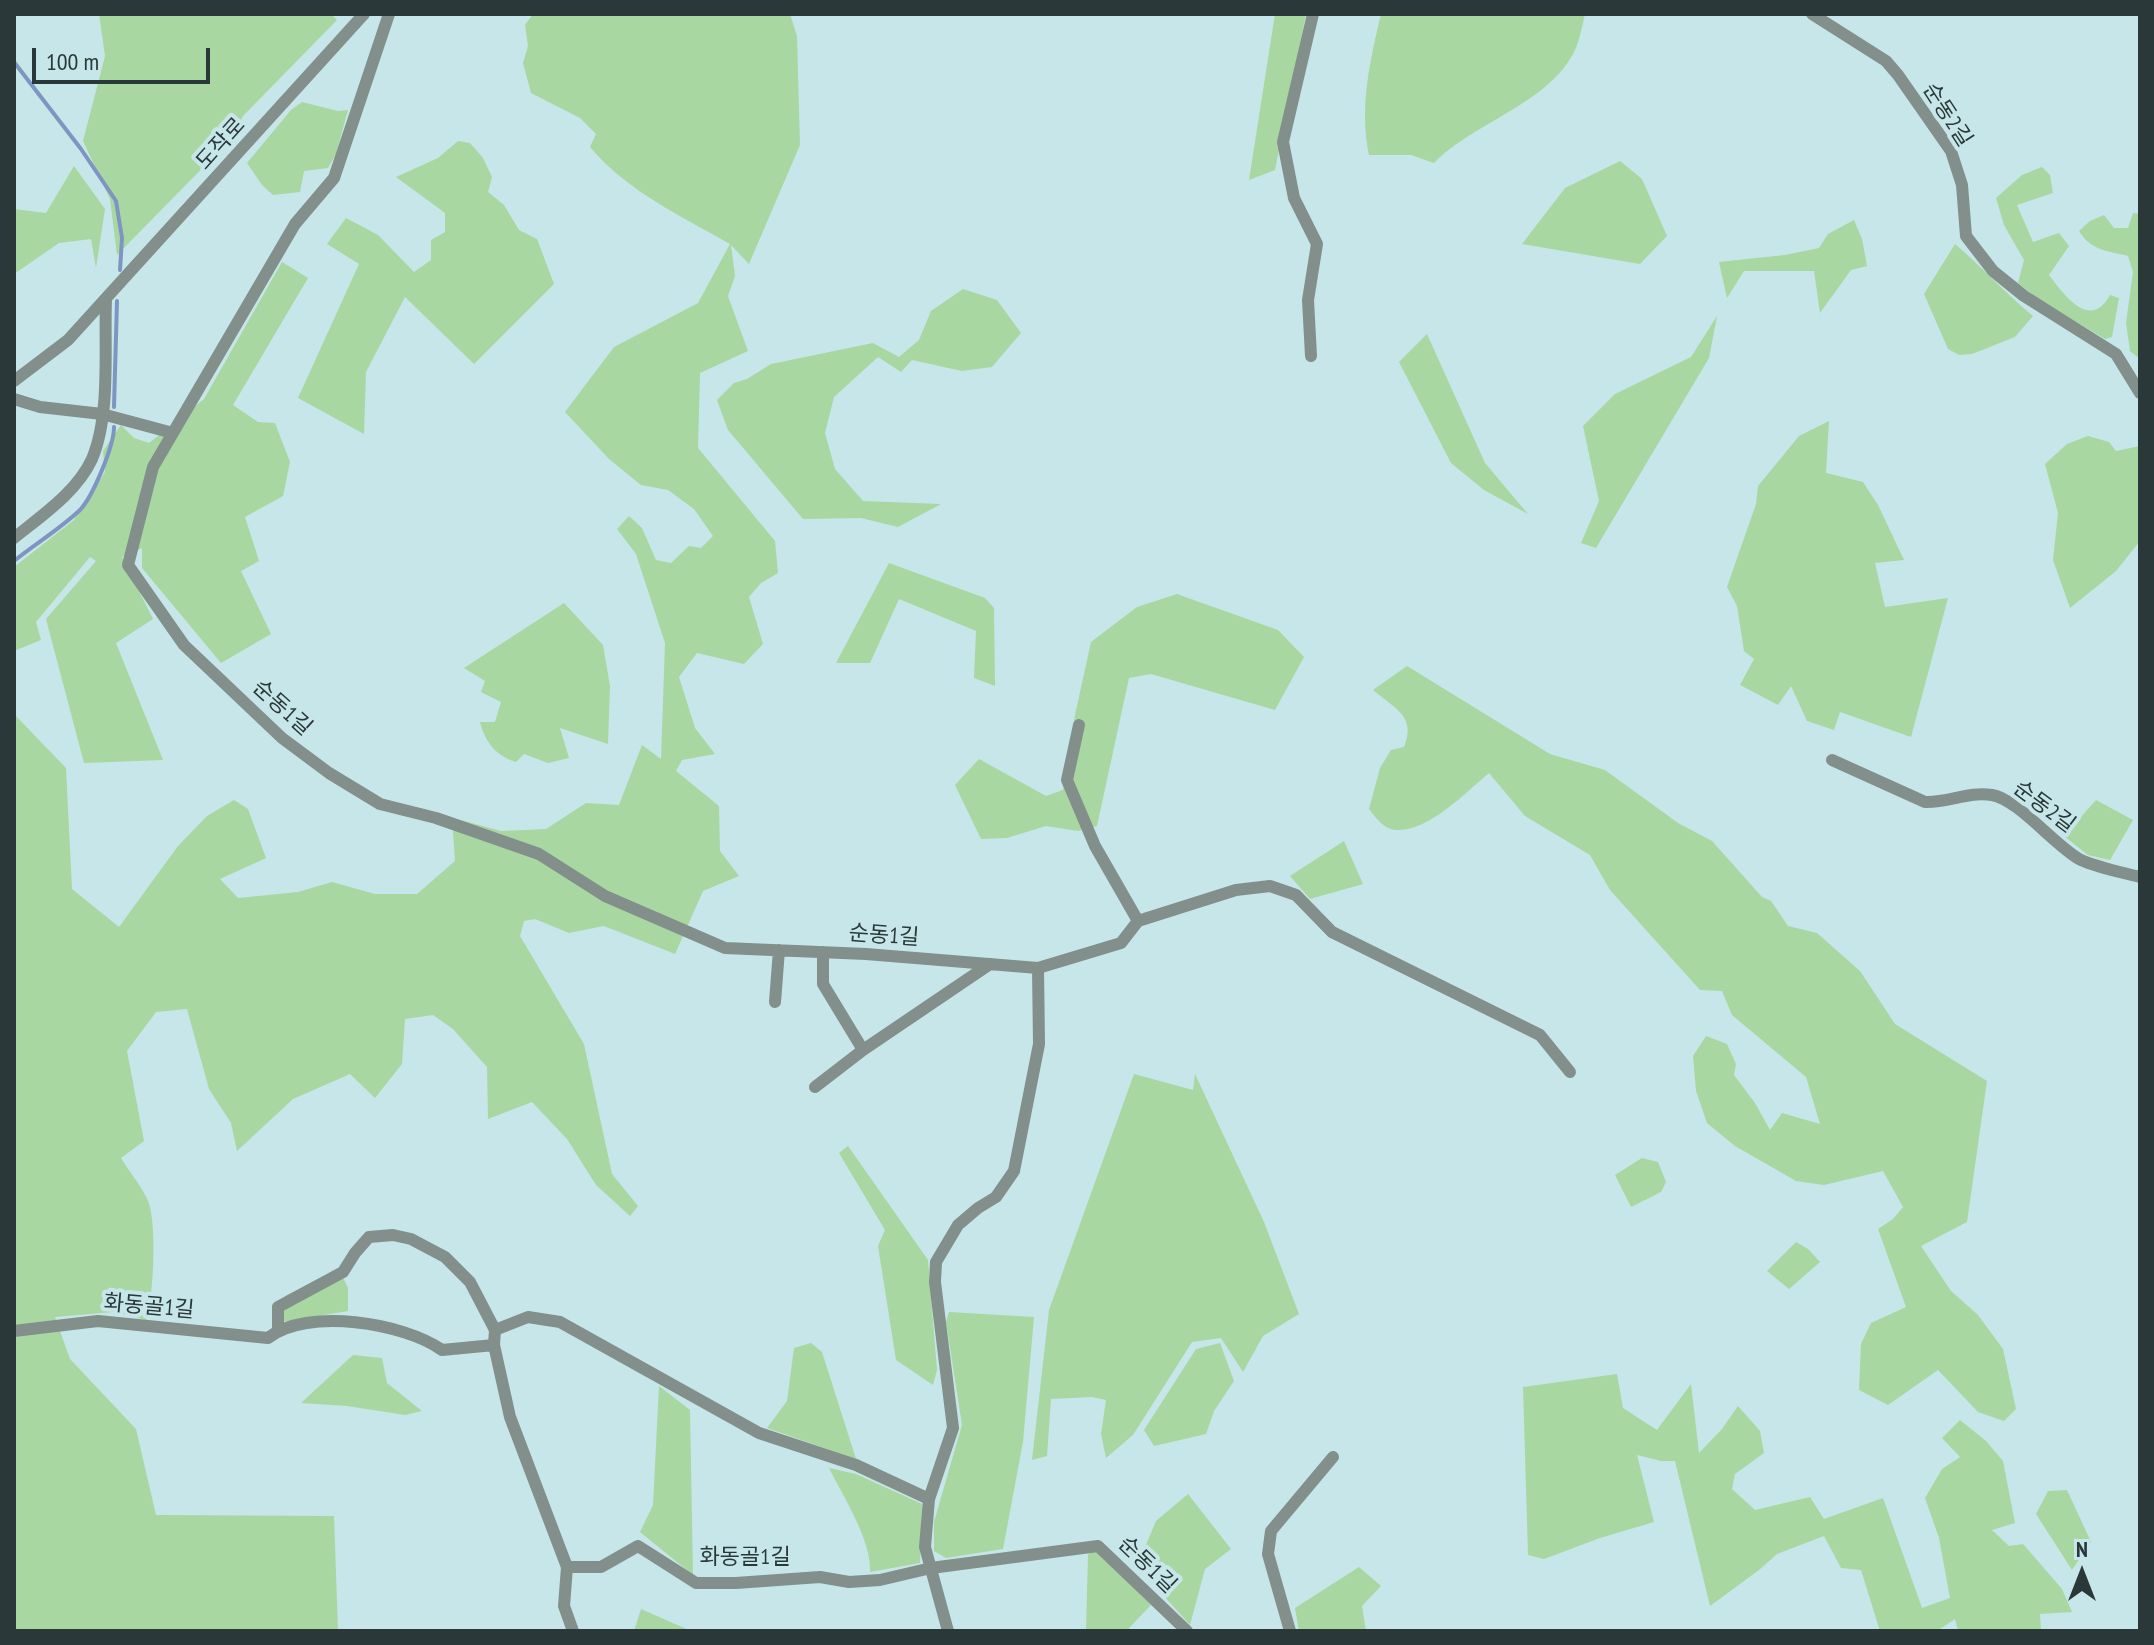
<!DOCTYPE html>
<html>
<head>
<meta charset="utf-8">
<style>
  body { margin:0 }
  #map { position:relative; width:2154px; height:1645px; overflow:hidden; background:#c6e6e9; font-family:"PT Sans Narrow",sans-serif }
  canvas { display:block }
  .frame { position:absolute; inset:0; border:16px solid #2b3839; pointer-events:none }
  .north { position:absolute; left:2042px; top:1533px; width:80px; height:80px; -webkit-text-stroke:6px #c6e6e9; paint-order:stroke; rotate:0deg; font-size:22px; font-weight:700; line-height:32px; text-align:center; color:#2b3839 }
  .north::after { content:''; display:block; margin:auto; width:28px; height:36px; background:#2b3839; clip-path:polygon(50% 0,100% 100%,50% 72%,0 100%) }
  .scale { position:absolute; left:32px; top:48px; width:178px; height:36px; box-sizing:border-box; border:4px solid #2b3839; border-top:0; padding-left:10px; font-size:24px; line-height:28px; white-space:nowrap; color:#2b3839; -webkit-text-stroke:6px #c6e6e9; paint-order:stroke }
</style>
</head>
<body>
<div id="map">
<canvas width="2154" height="1645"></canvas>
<div class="frame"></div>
<div class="north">N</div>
<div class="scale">100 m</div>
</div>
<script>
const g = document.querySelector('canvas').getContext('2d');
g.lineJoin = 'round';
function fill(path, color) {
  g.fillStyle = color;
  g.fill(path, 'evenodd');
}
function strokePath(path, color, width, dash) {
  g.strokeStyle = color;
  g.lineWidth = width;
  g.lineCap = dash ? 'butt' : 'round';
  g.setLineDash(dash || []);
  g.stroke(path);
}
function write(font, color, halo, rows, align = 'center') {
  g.font = font + ' "PT Sans Narrow","Noto Sans KR",sans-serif';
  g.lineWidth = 8;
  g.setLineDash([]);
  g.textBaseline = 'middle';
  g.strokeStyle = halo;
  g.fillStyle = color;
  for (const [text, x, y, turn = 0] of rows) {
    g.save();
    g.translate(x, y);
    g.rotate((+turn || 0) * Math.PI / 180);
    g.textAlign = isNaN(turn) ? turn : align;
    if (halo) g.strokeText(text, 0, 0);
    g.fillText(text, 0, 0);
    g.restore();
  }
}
fill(new Path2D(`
  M 99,14 L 331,14 L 337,20 L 243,116 L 233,137 L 117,255 L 110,199 L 83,141 L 105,56 Z
  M 533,14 L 790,14 L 797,36 L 800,145 L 749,264 L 731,245 L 735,276 L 728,296 L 748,351 L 700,373 L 698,448 L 775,541 L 778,573 L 761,583 L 749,597 L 763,644 L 744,664 L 697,653 L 679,677 L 695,728 L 715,754 L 682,760 L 676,771 L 719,806 L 720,851 L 739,876 L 703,891 L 675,954 L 604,926 L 569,933 L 535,919 L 524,921 L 520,936 L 584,1044 L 612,1174 L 638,1206 L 630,1216 L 596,1185 L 567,1139 L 532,1102 L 488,1119 L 487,1067 L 453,1029 L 433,1015 L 405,1019 L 402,1064 L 375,1098 L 350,1074 L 293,1099 L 237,1151 L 231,1123 L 209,1089 L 187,1009 L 156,1012 L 127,1051 L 144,1141 L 121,1158 C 129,1172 142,1186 148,1201 C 157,1222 154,1298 146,1320 L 113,1312 L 55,1317 L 70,1359 L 136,1429 L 156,1515 L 334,1516 L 338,1631 L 14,1631 L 14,714 L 66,768 L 72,889 L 119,927 L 178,846 L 207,816 L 234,800 L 248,809 L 266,858 L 220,879 L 238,898 L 298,892 L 332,882 L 375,894 L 417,894 L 455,861 L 453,832 L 457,819 L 501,831 L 546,829 L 586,803 L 619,805 L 642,745 L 661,759 L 665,643 L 636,554 L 617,529 L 629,516 L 642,528 L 656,560 L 671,563 L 689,546 L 701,548 L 713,536 L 694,509 L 668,490 L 641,485 L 609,459 L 565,412 L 614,347 L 698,303 L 730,244 C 681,216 627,191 590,147 L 596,134 L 580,118 L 531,93 L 523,63 L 528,46 L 525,25 Z
  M 1275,14 L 1306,14 L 1275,170 L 1249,180 Z
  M 1381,14 L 1585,14 C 1582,26 1580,39 1575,50 C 1550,103 1474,122 1434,163 L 1411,155 L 1369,155 C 1359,107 1370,61 1381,14 Z
  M 302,102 L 338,111 L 348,110 L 336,154 L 328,168 L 304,171 L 300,192 L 273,195 L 262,185 L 247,163 L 291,110 Z
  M 458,141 L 470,143 L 483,158 L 492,177 L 488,192 L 504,205 L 519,230 L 537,239 L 554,284 L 474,364 L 405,297 L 366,372 L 364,434 L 298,398 L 359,264 L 327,244 L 346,218 L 378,235 L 414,272 L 431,260 L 431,240 L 445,232 L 445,213 L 396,177 L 438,158 Z
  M 1620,161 L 1642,179 L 1667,236 L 1640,264 L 1522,244 L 1565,188 Z
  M 74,166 L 105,209 L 96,268 L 91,239 L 59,243 L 14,274 L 14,209 L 46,213 Z
  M 2042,167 L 2050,175 L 2053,193 L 2017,205 L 2033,242 L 2059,233 L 2069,246 L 2049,275 C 2065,296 2090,331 2110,295 L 2119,298 L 2112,337 L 2105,339 L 2038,299 L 2018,283 L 2024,260 L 2004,225 L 1996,198 L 2022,175 Z
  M 2133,213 L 2140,214 L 2140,359 L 2130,351 L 2126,323 L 2133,272 L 2128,256 C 2108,251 2090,250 2079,231 L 2090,221 L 2104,215 L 2114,228 L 2128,228 Z
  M 1854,220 L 1862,239 L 1867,266 L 1851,270 L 1820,313 L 1814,271 L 1744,271 L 1727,298 L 1719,262 L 1785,255 L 1819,248 L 1828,234 Z
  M 1955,244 C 1982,267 2005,293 2033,316 L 2015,337 L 1972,354 L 1959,355 L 1948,349 L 1924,294 Z
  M 282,262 L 308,278 L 233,405 L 258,422 L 275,423 L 290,462 L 283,496 L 245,517 L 259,561 L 241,571 L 271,634 L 221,663 L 142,568 L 142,548 L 122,557 L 153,619 L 116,643 L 163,760 L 84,763 L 46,619 L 96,561 L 90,557 L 36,622 L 41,640 L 14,651 L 14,567 L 74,520 L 105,472 L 103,451 L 121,425 L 134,438 L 149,443 L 204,399 Z
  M 963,289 L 997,300 L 1021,333 L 992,367 L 962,371 L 912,360 L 901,372 L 878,357 L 834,397 L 825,433 L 835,469 L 863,501 L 941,504 L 898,527 L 861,518 L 803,519 L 728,430 L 717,400 L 734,383 L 747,379 L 771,364 L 873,343 L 899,357 L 919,340 L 931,311 Z
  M 1717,316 L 1709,358 L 1596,548 L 1581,543 L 1599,501 L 1583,426 L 1615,394 L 1691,357 Z
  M 1427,334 L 1485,463 L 1528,514 L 1484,490 L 1451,463 L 1399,362 Z
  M 1829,421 L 1826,473 L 1863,482 L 1878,505 L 1904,560 L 1875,563 L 1885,607 L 1948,598 L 1911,737 L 1840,712 L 1834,730 L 1807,721 L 1791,686 L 1778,705 L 1740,685 L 1754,659 L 1744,651 L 1737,606 L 1727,587 L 1756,504 L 1758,486 L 1799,436 Z
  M 2088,436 L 2109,442 L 2116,451 L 2140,446 L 2140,541 L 2116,571 L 2070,608 L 2053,560 L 2058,513 L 2045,464 L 2067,444 Z
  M 889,563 L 985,598 L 994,608 L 995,686 L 974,678 L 976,631 L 899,599 L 870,663 L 836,663 Z
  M 1177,594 L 1278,630 L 1304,657 L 1275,710 L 1151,674 L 1129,678 L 1097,826 L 1078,831 L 1046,826 L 1007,838 L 981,839 L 955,785 L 979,759 L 1046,796 L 1063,790 L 1075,715 L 1091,642 L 1137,607 Z
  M 564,603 L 603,645 L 610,686 L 608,744 L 560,728 L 569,758 L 548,763 L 524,754 L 516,762 C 496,756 485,742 480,722 L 495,722 L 501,702 L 481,692 L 485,681 L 464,668 Z
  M 1407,666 L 1550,754 L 1605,770 L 1678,823 L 1712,841 L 1762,897 L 1771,901 L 1788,926 L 1817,933 L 1860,971 L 1895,1024 L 1987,1081 L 1967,1222 L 1921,1246 L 1951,1291 L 1978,1315 L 2003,1349 L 2016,1409 L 2004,1421 L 1978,1412 L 1938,1370 L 1888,1405 L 1859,1390 L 1861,1344 L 1871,1323 L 1906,1307 L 1878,1229 L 1893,1219 L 1903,1207 L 1883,1171 L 1824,1185 L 1796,1181 L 1735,1146 L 1707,1123 L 1696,1091 L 1693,1056 L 1706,1036 L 1727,1044 L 1736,1064 L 1734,1075 L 1755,1103 L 1770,1130 L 1782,1113 L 1820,1124 L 1806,1077 L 1732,1015 L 1722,991 L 1700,990 L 1610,890 L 1590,855 L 1525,816 L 1489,773 C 1466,792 1430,830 1399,830 C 1385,831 1376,818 1369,809 L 1380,768 L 1391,750 L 1404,747 C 1417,716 1394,708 1373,690 Z
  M 2096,800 L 2133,820 L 2110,860 L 2088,855 L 2064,836 Z
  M 1344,841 L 1363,884 L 1310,899 L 1290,876 Z
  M 1134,1074 L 1193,1090 L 1195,1074 L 1264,1222 L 1299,1314 L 1263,1336 L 1243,1372 L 1221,1338 L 1192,1342 L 1133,1435 L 1106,1458 L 1101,1434 L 1106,1400 L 1092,1397 L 1051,1399 L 1047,1456 L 1032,1460 L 1049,1310 Z
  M 848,1146 L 928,1260 L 937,1370 L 933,1385 L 896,1360 L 878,1246 L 885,1230 L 839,1153 Z
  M 1642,1158 L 1658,1162 L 1666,1182 L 1661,1192 L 1631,1207 L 1615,1175 Z
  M 1796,1242 L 1808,1249 L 1820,1262 L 1789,1289 L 1767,1271 Z
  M 339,1269 L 348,1288 L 348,1311 L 282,1322 L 285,1296 Z
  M 949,1312 L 1034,1317 L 1023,1442 L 1003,1549 L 946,1558 L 934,1551 L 934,1522 L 962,1425 L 946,1322 Z
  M 811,1343 L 822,1352 L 856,1459 L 767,1428 L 787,1401 L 794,1348 Z
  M 1220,1343 L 1234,1381 L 1214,1411 L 1206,1434 L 1154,1446 L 1144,1430 L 1196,1349 Z
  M 353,1355 L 382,1358 L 387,1383 L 422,1411 L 405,1415 L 347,1406 L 301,1403 Z
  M 1617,1374 L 1623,1408 L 1657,1430 L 1691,1384 L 1699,1453 L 1722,1429 L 1738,1406 L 1760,1431 L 1764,1453 L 1735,1474 L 1732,1489 L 1755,1510 L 1810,1497 L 1824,1519 L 1883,1498 L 1922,1608 L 1950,1598 L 1939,1538 L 1925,1498 L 1942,1469 L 1960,1457 L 1942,1438 L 1960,1420 L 1986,1441 L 2003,1461 L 2015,1523 L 1992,1530 L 2009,1546 L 2023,1544 L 2062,1589 L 2072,1612 L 2040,1614 L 2041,1631 L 1958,1631 L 1955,1619 L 1937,1631 L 1880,1631 L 1861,1570 L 1841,1568 L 1824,1536 L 1777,1554 L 1759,1570 L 1710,1606 L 1675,1461 L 1661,1461 L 1637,1455 L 1654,1522 L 1600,1538 L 1544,1559 L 1528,1555 L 1523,1387 Z
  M 659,1386 L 690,1410 L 693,1575 L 640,1532 L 653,1505 Z
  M 829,1468 L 856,1474 L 922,1504 L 920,1563 L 870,1572 C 872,1541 843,1496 829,1468 Z
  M 2067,1490 L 2091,1542 L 2072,1570 L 2036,1514 L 2048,1491 Z
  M 1188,1494 L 1231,1549 L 1205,1569 L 1190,1625 L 1137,1566 L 1156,1521 Z
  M 1096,1551 L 1151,1605 L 1129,1628 L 1131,1631 L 1086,1631 L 1088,1554 Z
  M 1359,1567 L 1381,1586 L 1362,1606 L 1366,1631 L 1299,1631 L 1295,1608 Z
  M 641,1609 L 691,1631 L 634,1631 Z`), '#a8d7a1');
strokePath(new Path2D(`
  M 14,62 L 81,149 L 116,201 L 122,238 L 120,270
  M 114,407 L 117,301
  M 14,561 C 35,544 60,529 80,510 C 93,496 114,446 114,427`), '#7e95c2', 4);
strokePath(new Path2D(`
  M 389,14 L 334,178 L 295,224 L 153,467 L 128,565 L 184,645 L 282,738 L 329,773 L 380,804 L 436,818 L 539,854 L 605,896 L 725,948 L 866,954 L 1038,968 L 1121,943 L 1138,921 L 1095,846 L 1067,780 L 1079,725
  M 1812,14 L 1886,61 L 1898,75 L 1951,151 L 1962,185 L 1966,236 L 1993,271 L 2024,296 L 2116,354 L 2140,393
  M 1311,356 L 1308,300 L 1317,244 L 1294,198 L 1283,142 L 1313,14
  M 14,381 L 68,340 L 364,14
  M 14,399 L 40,407 L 102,414 L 173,433
  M 14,538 C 41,516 77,492 92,459 C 111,414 104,347 106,299
  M 1832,760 L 1925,802 C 1948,803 1969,791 1992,795 C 2018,799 2057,848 2081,860 C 2099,868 2121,872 2140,877
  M 1138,921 L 1236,890 L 1270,886 L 1296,895 L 1332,932 L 1540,1035 L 1570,1072
  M 823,952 L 823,984 L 863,1050
  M 775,1002 L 779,950
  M 815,1087 L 863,1050 L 990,964
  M 278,1330 L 278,1307 L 343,1272 L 355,1253 L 369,1237 L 393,1235 L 411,1239 L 445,1257 L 470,1282 L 495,1330 L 494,1345 L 510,1417 L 567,1567 L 601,1567 L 638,1546 L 696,1583 L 736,1583 L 820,1577 L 849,1582 L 880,1580 L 931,1568 L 1098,1546 L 1187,1631
  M 495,1330 L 528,1317 L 560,1322 L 759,1433 L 856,1465 L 929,1499
  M 14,1331 L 98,1321 L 268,1338 C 307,1307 404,1323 442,1350 L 494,1345
  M 567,1567 L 564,1606 L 573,1631
  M 948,1631 L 925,1547 L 929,1499 L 953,1428 L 935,1282 L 936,1262 L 958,1225 L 978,1208 L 996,1197 L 1014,1171 L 1039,1044 L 1038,968
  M 1290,1631 L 1268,1554 L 1271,1531 L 1333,1457`), '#838f8b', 12);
write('22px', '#2b3839', '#c6e6e9', [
  ["순동2길",1947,115,57],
  ["도작로",221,144,-48],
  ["순동1길",282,708,42],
  ["순동2길",2044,807,37],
  ["순동1길",884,936,4],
  ["화동골1길",149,1307,5],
  ["화동골1길",745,1558],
  ["순동1길",1147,1565,44]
]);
</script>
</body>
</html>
